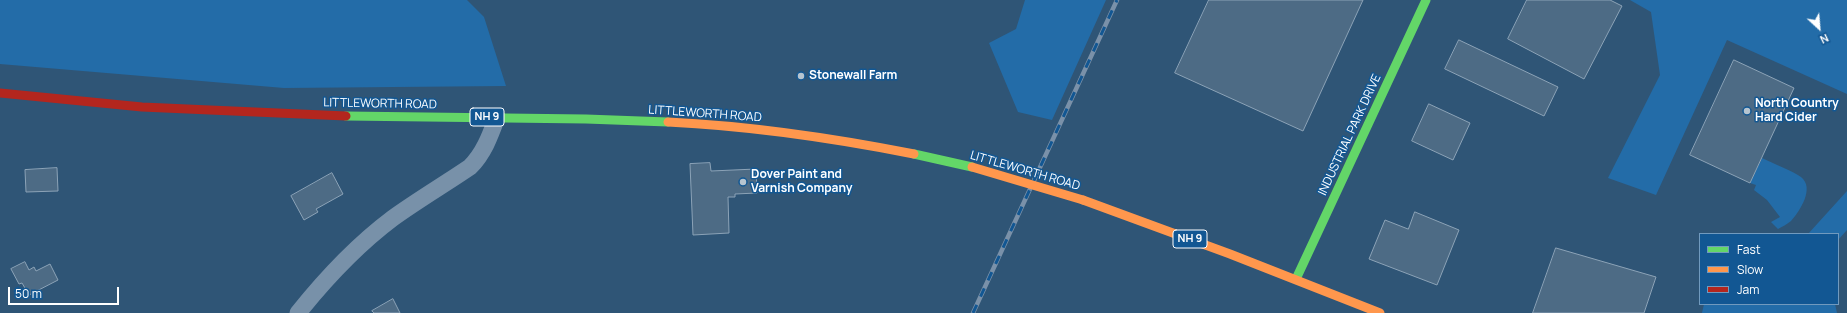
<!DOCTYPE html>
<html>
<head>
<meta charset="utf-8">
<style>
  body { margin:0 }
  #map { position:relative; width:1847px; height:313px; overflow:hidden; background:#2f5576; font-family:Manrope,sans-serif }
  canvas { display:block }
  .legend { position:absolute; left:1699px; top:233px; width:140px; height:72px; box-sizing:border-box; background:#125793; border:1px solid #719abe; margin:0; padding:5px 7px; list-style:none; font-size:12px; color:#fff }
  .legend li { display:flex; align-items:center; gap:8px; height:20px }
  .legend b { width:20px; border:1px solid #719abe }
  .north { position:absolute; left:1799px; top:8px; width:40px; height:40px; -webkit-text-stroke:3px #125793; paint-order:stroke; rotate:154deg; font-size:11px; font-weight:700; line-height:16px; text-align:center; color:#fff }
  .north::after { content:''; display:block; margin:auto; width:14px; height:18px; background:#fff; clip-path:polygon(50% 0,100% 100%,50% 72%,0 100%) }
  .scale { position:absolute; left:8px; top:287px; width:111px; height:18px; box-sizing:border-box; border:2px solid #fff; border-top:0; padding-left:5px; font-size:12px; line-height:14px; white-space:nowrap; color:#fff; -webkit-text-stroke:3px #125793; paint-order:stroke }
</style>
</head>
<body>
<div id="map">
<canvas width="1847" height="313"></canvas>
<ul class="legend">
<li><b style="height:5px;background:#63d668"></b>Fast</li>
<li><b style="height:5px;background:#ff974d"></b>Slow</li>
<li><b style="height:5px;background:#b3261e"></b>Jam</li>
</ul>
<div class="north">N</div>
<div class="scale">50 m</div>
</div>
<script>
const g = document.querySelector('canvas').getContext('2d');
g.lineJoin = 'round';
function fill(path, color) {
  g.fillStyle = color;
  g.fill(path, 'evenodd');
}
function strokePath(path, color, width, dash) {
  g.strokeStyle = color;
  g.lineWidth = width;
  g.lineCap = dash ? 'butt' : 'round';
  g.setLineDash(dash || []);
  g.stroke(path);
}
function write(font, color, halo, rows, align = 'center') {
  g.font = font + ' Manrope,sans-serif';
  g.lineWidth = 3;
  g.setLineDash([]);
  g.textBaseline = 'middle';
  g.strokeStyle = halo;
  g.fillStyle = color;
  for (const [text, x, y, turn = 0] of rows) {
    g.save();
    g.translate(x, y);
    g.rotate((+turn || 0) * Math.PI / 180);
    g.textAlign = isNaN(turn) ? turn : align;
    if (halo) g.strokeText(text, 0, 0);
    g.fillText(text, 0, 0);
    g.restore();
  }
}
fill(new Path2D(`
  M 0,0 L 467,0 L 484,17 L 506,86 L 284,88 L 0,64 Z
  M 1025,0 L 1106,0 L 1052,120 L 1018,112 L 989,43 L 1016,29 Z
  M 1630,0 L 1847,0 L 1847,94 L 1727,40 L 1656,195 L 1608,178 L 1660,75 L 1651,12 Z
  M 1762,158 C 1772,163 1793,171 1801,177 C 1815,188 1800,211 1791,221 C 1787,224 1782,227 1778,229 L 1771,222 L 1780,217 L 1767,200 L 1754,190 L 1756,185 L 1750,183 Z
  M 1847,191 L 1847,230 L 1838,240 L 1838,234 L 1808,234 Z
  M 1704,304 L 1835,304 L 1837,313 L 1702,313 Z`), '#236ca8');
const building = new Path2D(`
  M 1209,0 L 1363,0 L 1303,131 L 1175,73 Z
  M 1527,0 L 1610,0 L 1622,6 L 1584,79 L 1508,39 Z
  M 1459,40 L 1558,87 L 1544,116 L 1445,69 Z
  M 1734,60 L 1794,88 L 1750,183 L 1690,155 Z
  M 1429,104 L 1470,123 L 1453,160 L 1412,141 Z
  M 710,163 L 711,171 L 756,169 L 757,193 L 735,194 L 735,197 L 728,197 L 729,233 L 693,235 L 690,164 Z
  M 57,168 L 58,191 L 26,192 L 25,170 Z
  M 332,173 L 343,194 L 316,209 L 318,212 L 304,220 L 291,196 Z
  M 1415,212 L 1459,230 L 1437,285 L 1369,259 L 1385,220 L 1408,229 Z
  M 1556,248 L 1656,277 L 1644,313 L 1533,313 Z
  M 25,262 L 29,270 L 34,267 L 36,271 L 50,264 L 58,280 L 29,295 L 22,283 L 19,284 L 11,269 Z
  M 393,299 L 400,313 L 374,313 L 372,311 Z`);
fill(building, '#4d6b85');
strokePath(building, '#8ca3b7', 1);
strokePath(new Path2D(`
  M 298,313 C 326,278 357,245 393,218 C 418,200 445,184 470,167 C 484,153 490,136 497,117`), '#7891a9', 17);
strokePath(new Path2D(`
  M 346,116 L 586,119 L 668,122
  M 914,154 L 972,167
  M 1296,279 L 1426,0`), '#63d668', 9);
strokePath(new Path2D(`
  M 668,122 C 751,126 833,138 914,154
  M 1083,200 L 1230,254 L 1380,313`), '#ff974d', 9);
strokePath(new Path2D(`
  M 0,93 L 142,107 L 346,116`), '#b3261e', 9);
const rail = new Path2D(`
  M 973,313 L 1117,0`);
strokePath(rail, '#7a91a9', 4.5);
strokePath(rail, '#125793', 3, [9]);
strokePath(new Path2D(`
  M 972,167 L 1083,200`), '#ff974d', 9);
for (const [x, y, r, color] of [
  [801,76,4,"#b6c4cf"],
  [1747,111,4,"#b6c4cf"],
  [743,182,4,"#b6c4cf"]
]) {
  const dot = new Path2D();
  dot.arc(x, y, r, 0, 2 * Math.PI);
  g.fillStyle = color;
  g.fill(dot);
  strokePath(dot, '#125793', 1.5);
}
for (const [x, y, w] of [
  [487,117,34],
  [1190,239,34]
]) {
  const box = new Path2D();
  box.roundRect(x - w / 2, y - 9, w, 18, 3);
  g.fillStyle = '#125793';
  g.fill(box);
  strokePath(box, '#fff', 1);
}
write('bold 11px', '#fff', null, [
  ["NH 9",487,117],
  ["NH 9",1190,239]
]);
write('bold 12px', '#fff', '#125793', [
  ["Stonewall Farm",809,76],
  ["North Country",1755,104],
  ["Hard Cider",1755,118],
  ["Dover Paint and",751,175],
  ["Varnish Company",751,189]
], 'left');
write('12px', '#fff', '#125793', [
  ["LITTLEWORTH ROAD",380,104,1],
  ["LITTLEWORTH ROAD",705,114,4],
  ["INDUSTRIAL PARK DRIVE",1350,135,-65],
  ["LITTLEWORTH ROAD",1025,171,16]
]);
</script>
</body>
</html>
